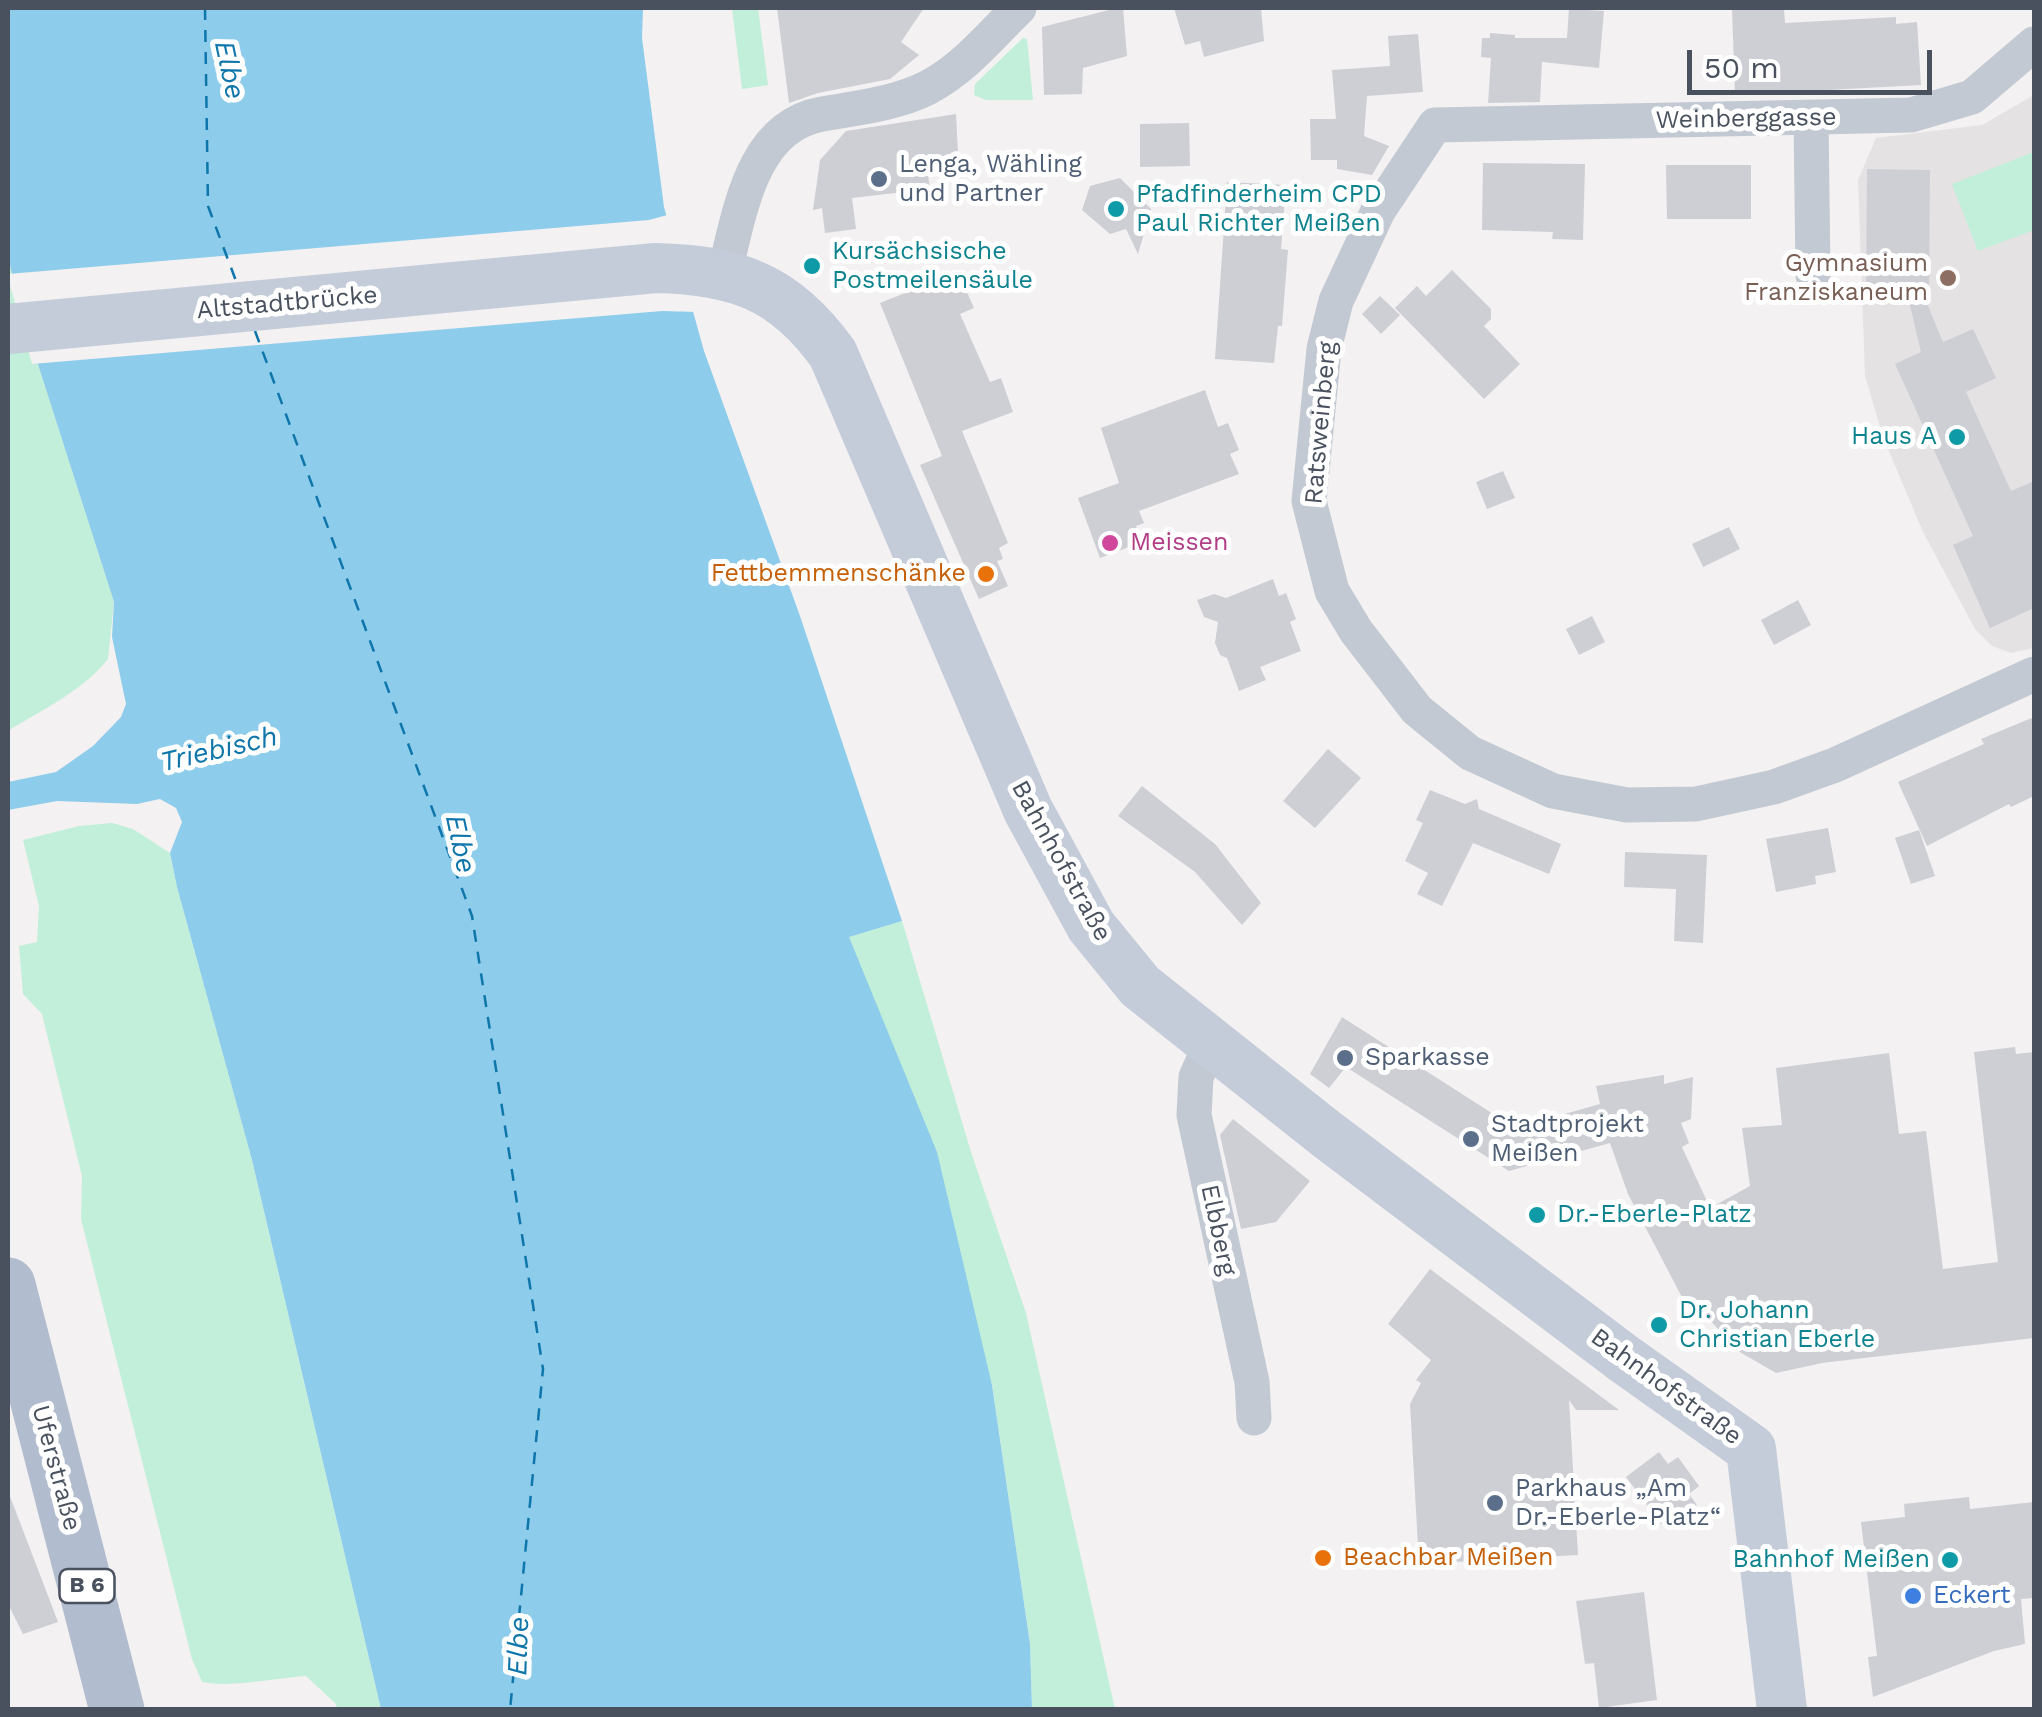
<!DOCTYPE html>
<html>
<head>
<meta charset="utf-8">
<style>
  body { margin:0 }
  #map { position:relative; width:2042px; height:1717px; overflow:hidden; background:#f3f1f1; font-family:"Work Sans",sans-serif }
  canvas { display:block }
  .frame { position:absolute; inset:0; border:10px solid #49515e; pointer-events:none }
  .scale { position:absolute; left:1687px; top:50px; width:245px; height:45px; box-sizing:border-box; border:5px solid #49515e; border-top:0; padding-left:12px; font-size:30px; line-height:35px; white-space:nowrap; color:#49515e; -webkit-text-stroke:8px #fff; paint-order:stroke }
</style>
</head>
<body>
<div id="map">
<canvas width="2042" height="1717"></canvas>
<div class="frame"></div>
<div class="scale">50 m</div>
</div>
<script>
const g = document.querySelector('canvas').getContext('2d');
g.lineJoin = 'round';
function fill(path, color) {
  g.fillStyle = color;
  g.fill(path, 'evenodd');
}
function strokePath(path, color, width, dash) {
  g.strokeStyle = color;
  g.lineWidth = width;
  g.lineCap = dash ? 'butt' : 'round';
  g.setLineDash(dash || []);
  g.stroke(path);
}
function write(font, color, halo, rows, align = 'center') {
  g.font = font + ' "Work Sans",sans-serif';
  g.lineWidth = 10;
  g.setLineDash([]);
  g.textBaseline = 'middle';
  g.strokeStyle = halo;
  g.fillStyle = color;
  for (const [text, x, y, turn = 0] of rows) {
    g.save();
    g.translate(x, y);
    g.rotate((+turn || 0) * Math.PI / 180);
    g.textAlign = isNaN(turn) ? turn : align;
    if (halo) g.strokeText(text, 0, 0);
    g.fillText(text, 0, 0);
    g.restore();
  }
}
fill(new Path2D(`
  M 2034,95 L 2034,648 L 2011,653 L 1992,646 L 1975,629 L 1923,532 L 1883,437 L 1865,376 L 1858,180 L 1876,138 L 1982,125 Z`), '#e4e2e3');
fill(new Path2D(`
  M 732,8 L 758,8 L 768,85 L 742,89 Z
  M 1023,38 L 1027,39 L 1033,100 L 986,100 L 974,95 L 975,84 Z
  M 2034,152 L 2034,230 L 1978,251 L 1952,184 Z
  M 8,256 L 19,305 L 114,602 L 108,659 C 83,691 41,710 8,731 Z
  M 112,823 L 133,829 L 170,853 L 177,887 L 252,1160 L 381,1709 L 337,1709 L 336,1704 L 306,1676 C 273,1678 233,1688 202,1682 L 192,1659 L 81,1219 L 82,1176 L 42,1014 L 23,994 L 19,946 L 37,942 L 39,906 L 23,840 L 79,826 Z
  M 902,921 L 971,1152 L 1026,1313 L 1115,1709 L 1032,1709 L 1030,1644 L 992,1384 L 848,937 Z`), '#c1efd9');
fill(new Path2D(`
  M 8,8 L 643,8 L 642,38 L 664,207 L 704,351 L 800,616 L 902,921 L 849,937 L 937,1152 L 992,1385 L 1030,1644 L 1032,1709 L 381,1709 L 252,1160 L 177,887 L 170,853 L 182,822 L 176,808 L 160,799 L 137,804 L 57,801 L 8,810 L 8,782 L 56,772 L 93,746 L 121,717 L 126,704 L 112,637 L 114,602 L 19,305 L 8,256 Z`), '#8ecceb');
fill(new Path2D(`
  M 671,214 L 698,312 L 662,311 L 32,364 L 8,278 L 8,274 L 649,220 Z`), '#f3f1f1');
strokePath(new Path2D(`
  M 205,8 L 208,206 L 236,281
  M 255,331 L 472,916 L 543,1369 L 510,1710`), '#0e76ab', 2.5, [12, 10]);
fill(new Path2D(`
  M 777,8 L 924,8 L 901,42 L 919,55 L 890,79 L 818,93 L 789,103 Z
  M 1117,8 L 1123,8 L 1127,56 L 1083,68 L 1082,94 L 1044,95 L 1042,27 Z
  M 1174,8 L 1261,8 L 1264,41 L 1204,57 L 1200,41 L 1185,45 Z
  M 1732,8 L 1784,8 L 1785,23 L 1896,17 L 1896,24 L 1917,22 L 1921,85 L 1735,95 Z
  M 1569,9 L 1604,11 L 1599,68 L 1542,62 L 1540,102 L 1488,103 L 1491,58 L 1481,57 L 1482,38 L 1490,38 L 1490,33 L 1515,35 L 1515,38 L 1567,38 Z
  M 1418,34 L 1423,92 L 1367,96 L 1364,136 L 1389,146 L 1372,175 L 1337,169 L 1337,160 L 1311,160 L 1310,119 L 1336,119 L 1332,70 L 1390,66 L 1388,36 Z
  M 956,114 L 959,172 L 928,175 L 930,189 L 852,198 L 856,229 L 825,233 L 822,208 L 813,210 L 820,160 L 846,131 Z
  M 1189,123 L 1190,166 L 1140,167 L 1140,124 Z
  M 1483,163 L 1585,164 L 1583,240 L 1552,239 L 1553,232 L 1482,230 Z
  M 1666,165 L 1751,165 L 1751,219 L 1667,219 Z
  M 1867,169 L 1930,170 L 1929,294 L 1923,294 L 1943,342 L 1973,329 L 1996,378 L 1966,392 L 2011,491 L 2034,481 L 2034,608 L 1990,628 L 1953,545 L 1973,536 L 1895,364 L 1921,352 L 1907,293 L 1866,293 Z
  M 1120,178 L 1151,209 L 1138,254 L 1126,229 L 1110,234 L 1082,210 L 1090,186 Z
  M 1227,182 L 1286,185 L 1281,249 L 1288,250 L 1282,326 L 1278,326 L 1274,363 L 1215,359 Z
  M 1452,270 L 1491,309 L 1491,319 L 1484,326 L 1520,364 L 1484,399 L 1395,308 L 1417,286 L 1426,296 Z
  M 958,272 L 974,308 L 960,314 L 990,382 L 1001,378 L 1013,412 L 962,431 L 1008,543 L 999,548 L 1003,559 L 997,561 L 1008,586 L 979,599 L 920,465 L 942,456 L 880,303 Z
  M 1380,296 L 1400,315 L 1381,334 L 1362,314 Z
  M 1205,390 L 1218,427 L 1228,423 L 1239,450 L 1230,454 L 1239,474 L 1139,511 L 1144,523 L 1136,526 L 1142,542 L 1100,558 L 1078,498 L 1119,483 L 1101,428 Z
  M 1503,471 L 1515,498 L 1487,509 L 1476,482 Z
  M 1729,527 L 1740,549 L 1703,567 L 1692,544 Z
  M 1273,579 L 1279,596 L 1286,593 L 1296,619 L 1290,622 L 1301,651 L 1260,667 L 1266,680 L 1239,691 L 1227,658 L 1220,655 L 1215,643 L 1218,622 L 1204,617 L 1197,600 L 1214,594 L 1226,598 Z
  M 1798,600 L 1811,625 L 1774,645 L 1761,620 Z
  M 1592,616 L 1605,642 L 1579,655 L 1566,629 Z
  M 2034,717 L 2034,796 L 2011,807 L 2009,804 L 1927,846 L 1898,782 L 1984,744 L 1981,739 Z
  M 1328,749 L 1361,778 L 1315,828 L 1283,801 Z
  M 1142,786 L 1215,844 L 1261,903 L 1242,925 L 1195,872 L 1118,816 Z
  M 1430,790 L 1465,804 L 1477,799 L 1479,809 L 1561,844 L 1549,874 L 1473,843 L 1442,906 L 1417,894 L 1428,873 L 1405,861 L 1423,823 L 1416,820 Z
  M 1828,828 L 1836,872 L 1815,876 L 1816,884 L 1776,892 L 1766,839 Z
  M 1919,830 L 1935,876 L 1911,884 L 1895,838 Z
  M 1625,852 L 1707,855 L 1703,943 L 1674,941 L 1676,889 L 1624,887 Z
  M 1342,1017 L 1515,1128 L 1600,1104 L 1596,1086 L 1664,1075 L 1664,1084 L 1693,1077 L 1691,1119 L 1681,1123 L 1689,1143 L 1682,1147 L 1710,1208 L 1750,1186 L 1742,1128 L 1782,1125 L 1776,1068 L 1889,1053 L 1899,1134 L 1926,1131 L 1943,1269 L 1998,1262 L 1974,1052 L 2015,1047 L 2016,1054 L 2034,1052 L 2034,1338 L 1822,1363 L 1776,1373 L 1738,1351 L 1698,1307 L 1685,1303 L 1628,1194 L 1610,1143 L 1509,1171 L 1346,1067 L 1329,1088 L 1310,1074 Z
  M 1233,1119 L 1310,1181 L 1276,1222 L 1241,1229 L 1220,1135 Z
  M 1430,1269 L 1619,1410 L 1576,1410 L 1569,1400 L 1578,1555 L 1419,1564 L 1410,1404 L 1421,1383 L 1416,1380 L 1431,1360 L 1388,1324 Z
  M 1659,1452 L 1668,1464 L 1678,1457 L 1699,1486 L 1689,1494 L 1697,1505 L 1665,1529 L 1626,1477 Z
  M 8,1491 L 58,1622 L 23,1634 L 8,1604 Z
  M 1969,1497 L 1970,1509 L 2034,1502 L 2034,1598 L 2021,1599 L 2025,1644 L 1994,1651 L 1873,1697 L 1868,1657 L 1877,1656 L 1861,1522 L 1905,1517 L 1904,1504 Z
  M 1644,1592 L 1657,1700 L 1599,1708 L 1594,1663 L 1585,1664 L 1576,1601 Z`), '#cecfd5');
strokePath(new Path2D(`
  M 2034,44 L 1972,97 L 1911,115 L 1435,125 L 1378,211 L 1336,301 L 1324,349 L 1309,501 L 1332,591 L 1356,631 L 1417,710 L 1470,753 L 1553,791 L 1627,805 L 1696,804 L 1774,787 L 1835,765 L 2034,674
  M 1811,119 L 1813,275
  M 724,274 C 740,214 750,127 822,114 C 856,108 895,104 927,88 C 964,69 990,36 1019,8
  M 1211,1044 L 1196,1077 L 1194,1115 L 1252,1382 L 1254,1418`), '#c2c9d2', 35);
strokePath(new Path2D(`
  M 8,329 L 656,268 C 737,270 785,287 833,354 L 1028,810 L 1091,926 L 1140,986 L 1325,1133 L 1623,1358 L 1751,1449 L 1782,1710`), '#c4cbd9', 50);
strokePath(new Path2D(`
  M 8,1285 L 117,1710`), '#b1bccf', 55);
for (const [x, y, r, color] of [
  [879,179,10,"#5c6f8a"],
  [1116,209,10,"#0f9aa8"],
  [812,266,10,"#0f9aa8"],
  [1948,278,10,"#8d6e63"],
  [1957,437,10,"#0f9aa8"],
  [1110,543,10,"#d1479c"],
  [986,574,10,"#e8710a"],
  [1345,1058,10,"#5c6f8a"],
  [1471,1139,10,"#5c6f8a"],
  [1537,1215,10,"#0f9aa8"],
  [1659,1325,10,"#0f9aa8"],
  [1495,1503,10,"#5c6f8a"],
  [1323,1558,10,"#e8710a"],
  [1950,1560,10,"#0f9aa8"],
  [1913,1596,10,"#3f7fe0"]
]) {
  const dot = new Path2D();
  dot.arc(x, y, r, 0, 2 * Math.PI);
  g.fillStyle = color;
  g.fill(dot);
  strokePath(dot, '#fff', 4);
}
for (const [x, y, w] of [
  [87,1586,55]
]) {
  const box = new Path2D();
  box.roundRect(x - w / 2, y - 17, w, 34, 8);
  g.fillStyle = '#fff';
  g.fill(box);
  strokePath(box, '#49515e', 2.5);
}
write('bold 22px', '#49515e', null, [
  ["B 6",87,1586]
]);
write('25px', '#49515e', '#fff', [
  ["Weinberggasse",1746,119,-1],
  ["Altstadtbrücke",287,303,-5],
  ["Ratsweinberg",1321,423,-85],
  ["Bahnhofstraße",1061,861,61],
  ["Elbberg",1218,1230,78],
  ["Bahnhofstraße",1666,1387,36],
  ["Uferstraße",56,1468,75]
]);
write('25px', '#4e5e75', '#fff', [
  ["Lenga, Wähling",899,165],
  ["und Partner",899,194],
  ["Sparkasse",1365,1058],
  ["Stadtprojekt",1491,1125],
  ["Meißen",1491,1154],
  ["Parkhaus „Am",1515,1489],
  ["Dr.-Eberle-Platz“",1515,1518]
], 'left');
write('25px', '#0d838f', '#fff', [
  ["Pfadfinderheim CPD",1136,195],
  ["Paul Richter Meißen",1136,224],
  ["Kursächsische",832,252],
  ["Postmeilensäule",832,281],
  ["Haus A",1937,437,"right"],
  ["Dr.-Eberle-Platz",1557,1215],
  ["Dr. Johann",1679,1311],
  ["Christian Eberle",1679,1340],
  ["Bahnhof Meißen",1930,1560,"right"]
], 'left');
write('25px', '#785e54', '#fff', [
  ["Gymnasium",1928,264],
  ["Franziskaneum",1928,293]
], 'right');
write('25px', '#b23c85', '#fff', [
  ["Meissen",1130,543]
], 'left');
write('25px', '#c56008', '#fff', [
  ["Fettbemmenschänke",966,574],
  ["Beachbar Meißen",1343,1558,"left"]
], 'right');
write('25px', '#366cbe', '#fff', [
  ["Eckert",1933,1596]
], 'left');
write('italic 28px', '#0e76ab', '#fff', [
  ["Elbe",229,70,78],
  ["Triebisch",219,750,-13],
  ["Elbe",460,844,78],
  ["Elbe",519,1646,-88]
]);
</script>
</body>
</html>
